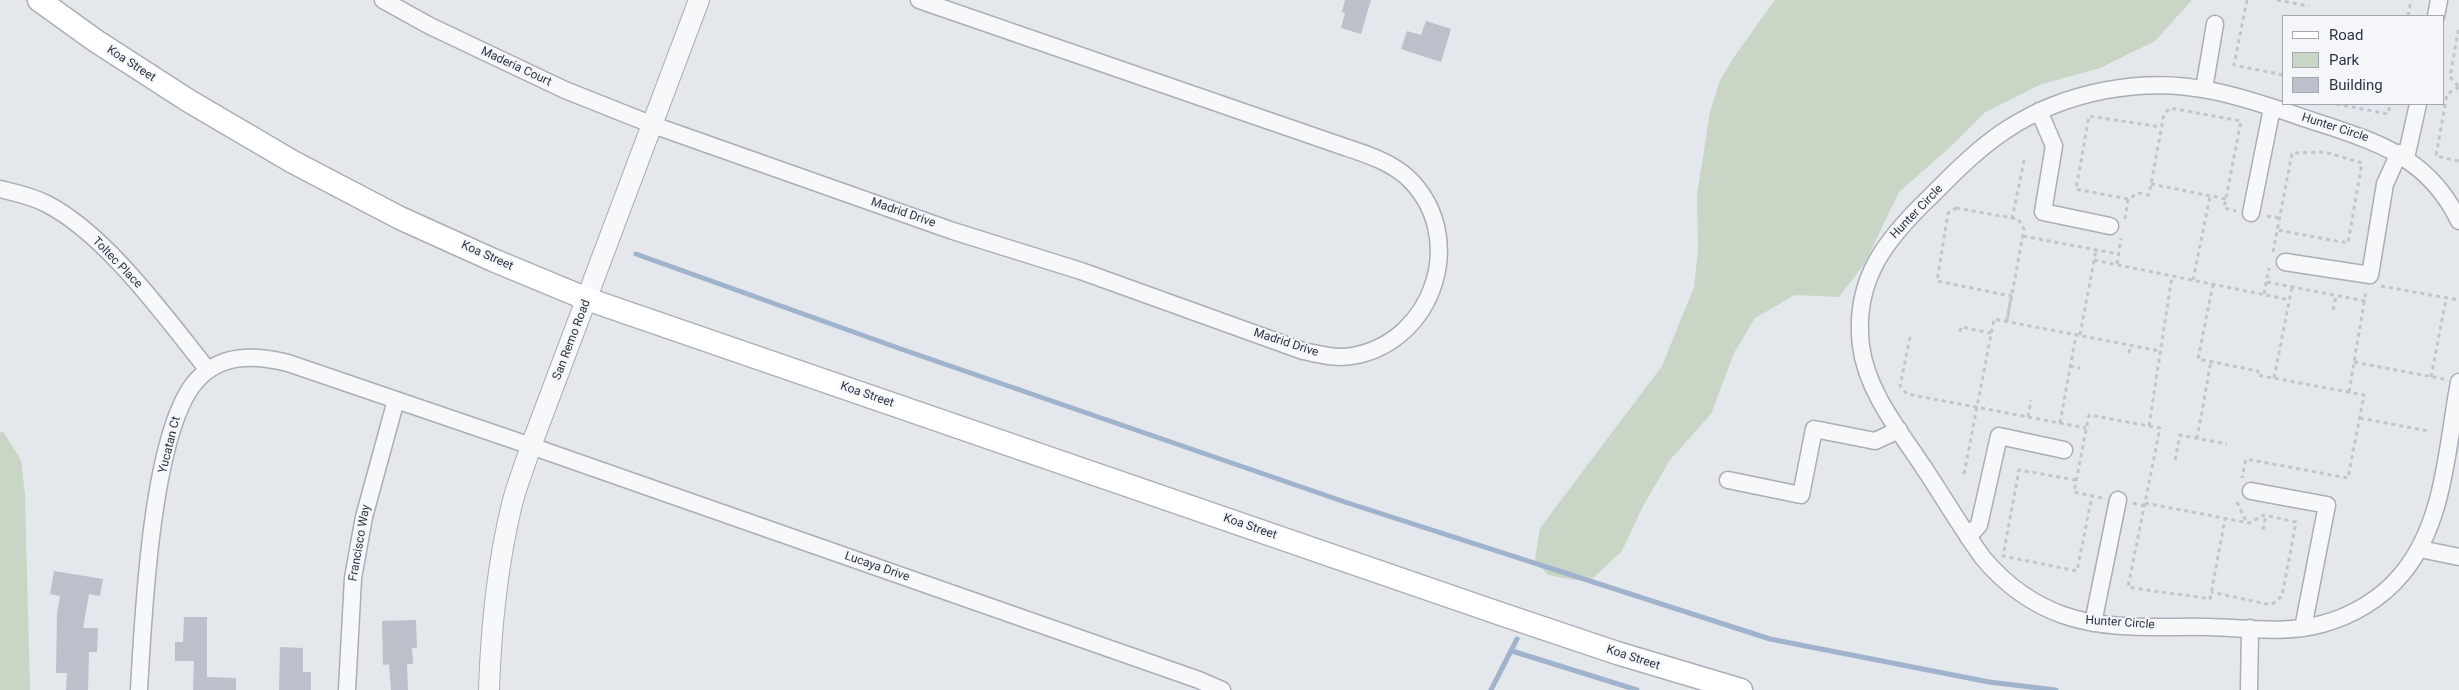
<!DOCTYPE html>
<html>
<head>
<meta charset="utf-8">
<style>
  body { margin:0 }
  #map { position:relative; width:2459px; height:690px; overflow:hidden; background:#e4e7ec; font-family:Roboto,sans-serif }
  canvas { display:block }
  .legend { position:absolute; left:2282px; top:15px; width:162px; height:90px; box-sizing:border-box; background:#f4f6f9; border:1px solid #a4a8b1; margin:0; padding:6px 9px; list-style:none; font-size:15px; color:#2b3445 }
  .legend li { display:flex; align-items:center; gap:10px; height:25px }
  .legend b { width:25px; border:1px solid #a4a8b1 }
</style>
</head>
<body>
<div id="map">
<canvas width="2459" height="690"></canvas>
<ul class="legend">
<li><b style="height:6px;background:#fff"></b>Road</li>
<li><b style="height:14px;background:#c9d6c5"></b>Park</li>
<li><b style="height:14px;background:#bbc0ca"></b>Building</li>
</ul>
</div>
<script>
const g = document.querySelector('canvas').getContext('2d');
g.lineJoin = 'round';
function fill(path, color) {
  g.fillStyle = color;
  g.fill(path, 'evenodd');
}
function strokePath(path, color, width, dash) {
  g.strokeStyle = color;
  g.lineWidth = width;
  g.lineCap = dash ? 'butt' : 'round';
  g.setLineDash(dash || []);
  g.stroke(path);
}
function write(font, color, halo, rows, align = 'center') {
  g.font = font + ' Roboto,sans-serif';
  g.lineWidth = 4;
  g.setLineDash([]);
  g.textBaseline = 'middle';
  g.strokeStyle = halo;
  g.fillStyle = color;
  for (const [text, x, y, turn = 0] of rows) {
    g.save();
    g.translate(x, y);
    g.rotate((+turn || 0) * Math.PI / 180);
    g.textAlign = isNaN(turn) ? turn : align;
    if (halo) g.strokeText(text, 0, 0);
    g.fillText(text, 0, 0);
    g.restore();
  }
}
fill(new Path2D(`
  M 1775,0 L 2192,0 L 2155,41 L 2100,68 L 2039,85 L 1984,113 L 1949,148 L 1899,192 L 1865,263 L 1839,297 L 1795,295 L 1755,318 L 1734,353 L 1711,414 L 1670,460 L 1643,506 L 1622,551 L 1593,578 L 1575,580 L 1548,575 L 1535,560 L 1540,528 L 1662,366 L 1694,287 L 1698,250 L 1697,195 L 1710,112 L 1720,80 L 1736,54 Z
  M 0,431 L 4,433 L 21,460 L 25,495 L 30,690 L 0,690 Z`), '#c9d6c5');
strokePath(new Path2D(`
  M 636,254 L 901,349 L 1345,502 L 1770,639 L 1989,682 L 2056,690
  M 1512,651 L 1637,690
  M 1491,690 L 1517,639`), '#9fb4cc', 5);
fill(new Path2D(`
  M 1345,0 L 1371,0 L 1361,34 L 1341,28 L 1345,13 L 1342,12 Z
  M 1426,21 L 1451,29 L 1441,62 L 1401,49 L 1407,31 L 1421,35 Z
  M 54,571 L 103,579 L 100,596 L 89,594 L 83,628 L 98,628 L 97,652 L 89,652 L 88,690 L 66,690 L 67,673 L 56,673 L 57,614 L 60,596 L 50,594 Z
  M 184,617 L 207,617 L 207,677 L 236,678 L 236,690 L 193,690 L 194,661 L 175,661 L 175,642 L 183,642 Z
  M 416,620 L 417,648 L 412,648 L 413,664 L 407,664 L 408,690 L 391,690 L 389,664 L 383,665 L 382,621 Z
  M 280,647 L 303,648 L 303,672 L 311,672 L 311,690 L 279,690 Z`), '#bbc0ca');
const minor = new Path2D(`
  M 383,0 L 430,26 L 565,90 L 653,125 L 953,231 L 1081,271 L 1303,351 C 1319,354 1336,359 1352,356 C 1435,342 1469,235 1407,177 C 1388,160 1362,153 1339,145 L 919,0
  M 2436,16 L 2439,0
  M 2204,89 L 2215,24
  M 2039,111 L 2054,146 L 2043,212 L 2110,226
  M 2406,158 L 2418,104
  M 0,189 C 16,193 32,196 47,204 C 107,235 166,318 208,370
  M 2251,213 L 2272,108
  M 2459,221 C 2429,158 2378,142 2316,122 C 2283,111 2248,98 2213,91 C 2144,76 2065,91 2006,130 C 1977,149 1953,174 1929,198 C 1885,240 1853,281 1861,346 C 1867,392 1899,430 1924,468 C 1944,498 1962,529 1983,558 C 2004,583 2032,604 2063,615 C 2108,631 2161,626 2209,627 C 2246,628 2286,634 2322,624 C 2352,616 2381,599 2401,575 C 2445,524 2447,445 2459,382
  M 2285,262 L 2370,275 L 2385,184 L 2399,153
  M 1728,480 L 1801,495 L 1814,429 L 1875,441 L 1899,430
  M 2251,491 L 2327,505 L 2303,628
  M 1968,537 L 1979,525 L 1999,436 L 2064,450
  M 2420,549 L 2459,557
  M 2093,623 L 2118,500
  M 139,690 C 143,620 151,430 197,380 C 222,353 255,355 288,363 L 531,446 L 1199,680 L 1222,690
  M 347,690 L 353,578 L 364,517 L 396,400
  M 2249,690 L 2250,628`);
const tertiary = new Path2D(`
  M 489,690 C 491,627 497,566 512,504 C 517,484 525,465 531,446 L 699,0`);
const secondary = new Path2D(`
  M 39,0 L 96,41 L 189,101 L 293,162 L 400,218 L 493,260 L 587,299 L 1501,614 L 1617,653 L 1741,690`);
strokePath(minor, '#a9aeb7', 19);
strokePath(tertiary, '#a9aeb7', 22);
strokePath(secondary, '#a9aeb7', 25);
strokePath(new Path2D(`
  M 2247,0 L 2234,65 L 2283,75
  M 2277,0 L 2309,6
  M 2408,16 L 2411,0
  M 2458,86 L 2450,77 L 2459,26
  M 2459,87 L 2447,94 L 2436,156 L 2459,161
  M 2336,104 L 2388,114 L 2390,104
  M 2151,184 L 2226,199
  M 2128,199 L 2076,189 L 2089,116 L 2161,127
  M 1956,208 L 2018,219 L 2024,229 L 2007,321 L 2011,296 L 1937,281 L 1948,213 Z
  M 2267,216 L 2279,218
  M 2012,219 L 2025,156
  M 2125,219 L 2128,199 L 2139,193 L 2149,195 L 2164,114 L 2170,108 L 2241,121 L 2224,208 L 2236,211
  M 2023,236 L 2118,254
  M 2273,252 L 2292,153 L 2325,152 L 2362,163 L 2348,243 L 2277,230
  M 2094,260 L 2290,300
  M 2117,264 L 2121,238
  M 2193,280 L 2210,196
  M 2267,282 L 2365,301
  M 2213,284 L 2198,359 L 2258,371 L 2257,375 L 2364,395 L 2348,478 L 2246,459 L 2242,478
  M 2381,286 L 2459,300
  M 2264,294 L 2269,268
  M 2333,310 L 2336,296
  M 1960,332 L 1961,327 L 1991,333
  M 2080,335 L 2096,250
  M 1910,337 L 1900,386 L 1907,394 L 2086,428
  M 2129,353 L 2131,345
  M 2354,362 L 2444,379
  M 2070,366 L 2080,368
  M 2431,377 L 2446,299
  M 2274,378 L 2292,287
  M 2349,392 L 2366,291
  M 2028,417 L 2031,400
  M 2360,418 L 2428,431
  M 2060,423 L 2076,335
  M 2149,426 L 2172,276
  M 2197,439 L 2211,361
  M 2175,460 L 2180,435 L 2227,444
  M 1964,474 L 1994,319 L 2160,351
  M 2076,480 L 2019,470 L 2003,556 L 2077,571 L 2092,496
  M 2102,498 L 2074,492 L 2089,415 L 2160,428 L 2128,587 C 2156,592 2182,594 2210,599 L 2225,519
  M 2237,502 L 2247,523
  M 2133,503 L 2144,506
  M 2145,503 L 2249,523 L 2264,515 L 2296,522 L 2282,596 L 2271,605 L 2211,592
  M 2263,530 L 2266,515`), '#c2c5cb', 3, [4, 4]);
strokePath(minor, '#f7f8fa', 16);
strokePath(tertiary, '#f7f8fa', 20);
strokePath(secondary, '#fff', 22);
write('12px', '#2b3445', '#f4f6f9', [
  ["Koa Street",131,64,33],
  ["Maderia Court",516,67,25],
  ["Hunter Circle",2335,128,18],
  ["Hunter Circle",1917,212,-46],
  ["Madrid Drive",903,213,19],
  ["Koa Street",487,256,24],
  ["Toltec Place",117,263,46],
  ["San Remo Road",572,340,-69],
  ["Madrid Drive",1286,343,18],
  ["Koa Street",867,395,19],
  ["Yucatan Ct",170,445,-76],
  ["Koa Street",1250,527,19],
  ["Francisco Way",360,543,-80],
  ["Lucaya Drive",877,567,19],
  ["Hunter Circle",2120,623,4],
  ["Koa Street",1633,658,18]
]);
</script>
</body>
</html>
